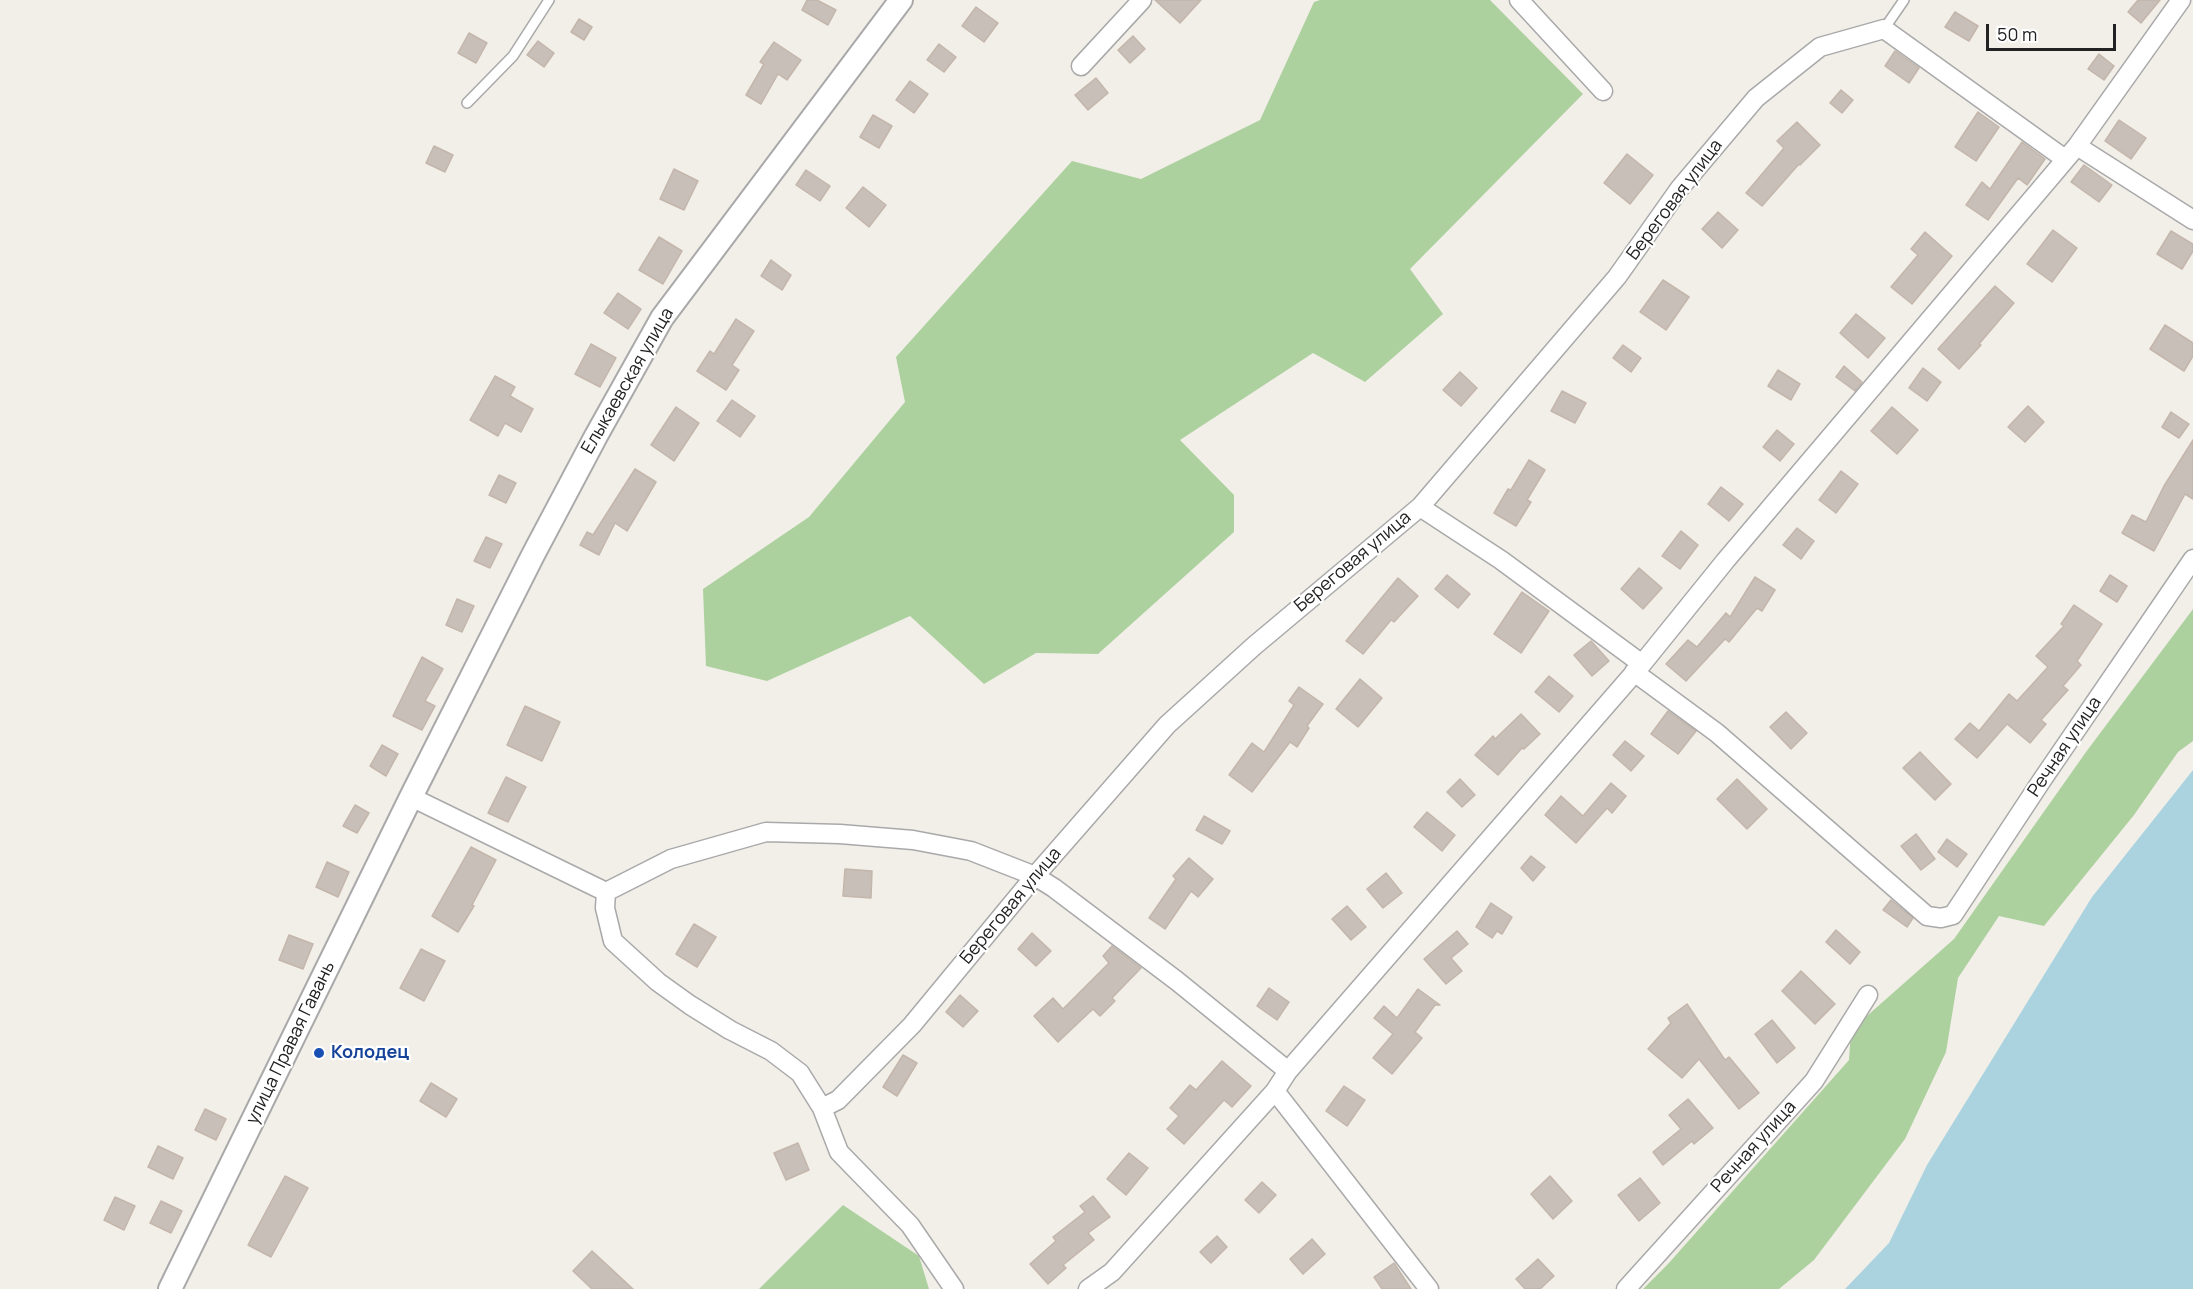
<!DOCTYPE html>
<html>
<head>
<meta charset="utf-8">
<style>
  body { margin:0 }
  #map { position:relative; width:2193px; height:1289px; overflow:hidden; background:#f2efe9; font-family:Manrope,sans-serif }
  canvas { display:block }
  .scale { position:absolute; left:1986px; top:24px; width:130px; height:27px; box-sizing:border-box; border:3px solid #222; border-top:0; padding-left:8px; font-size:18px; line-height:21px; white-space:nowrap; color:#222; -webkit-text-stroke:4px #fff; paint-order:stroke }
</style>
</head>
<body>
<div id="map">
<canvas width="2193" height="1289"></canvas>
<div class="scale">50 m</div>
</div>
<script>
const g = document.querySelector('canvas').getContext('2d');
g.lineJoin = 'round';
function fill(path, color) {
  g.fillStyle = color;
  g.fill(path, 'evenodd');
}
function strokePath(path, color, width, dash) {
  g.strokeStyle = color;
  g.lineWidth = width;
  g.lineCap = dash ? 'butt' : 'round';
  g.setLineDash(dash || []);
  g.stroke(path);
}
function write(font, color, halo, rows, align = 'center') {
  g.font = font + ' Manrope,sans-serif';
  g.lineWidth = 4.5;
  g.setLineDash([]);
  g.textBaseline = 'middle';
  g.strokeStyle = halo;
  g.fillStyle = color;
  for (const [text, x, y, turn = 0] of rows) {
    g.save();
    g.translate(x, y);
    g.rotate((+turn || 0) * Math.PI / 180);
    g.textAlign = isNaN(turn) ? turn : align;
    if (halo) g.strokeText(text, 0, 0);
    g.fillText(text, 0, 0);
    g.restore();
  }
}
fill(new Path2D(`
  M 1320,0 L 1490,0 L 1583,94 L 1410,269 L 1443,314 L 1365,382 L 1313,353 L 1180,440 L 1234,495 L 1234,532 L 1098,654 L 1036,653 L 984,684 L 910,616 L 767,681 L 706,666 L 703,589 L 809,517 L 905,402 L 896,357 L 1072,161 L 1141,179 L 1260,120 L 1314,2 Z
  M 2193,609 L 2193,741 L 2178,752 L 2134,815 L 2044,926 L 1999,916 L 1958,978 L 1946,1052 L 1905,1139 L 1814,1260 L 1779,1289 L 1643,1289 L 1668,1264 L 1849,1060 L 1851,1030 L 1954,939 L 2086,752 Z
  M 843,1205 L 919,1256 L 929,1289 L 759,1289 Z`), '#add19e');
fill(new Path2D(`
  M 2193,770 L 2193,1289 L 1845,1289 L 1889,1243 L 1927,1165 L 2092,897 Z`), '#aad3df');
const building = new Path2D(`
  M 807,0 L 817,0 L 836,10 L 828,25 L 802,10 Z
  M 1155,0 L 1201,0 L 1180,23 Z
  M 2138,0 L 2160,0 L 2141,23 L 2128,12 Z
  M 976,7 L 998,23 L 984,42 L 962,26 Z
  M 1955,12 L 1978,26 L 1969,41 L 1945,27 Z
  M 579,19 L 592,27 L 584,40 L 571,32 Z
  M 469,33 L 487,43 L 476,63 L 458,53 Z
  M 1133,36 L 1145,49 L 1130,63 L 1118,50 Z
  M 538,41 L 554,53 L 544,67 L 527,55 Z
  M 774,42 L 801,60 L 787,80 L 778,74 L 761,104 L 746,95 L 764,64 L 760,62 Z
  M 939,44 L 956,57 L 944,72 L 927,60 Z
  M 1895,51 L 1919,68 L 1909,83 L 1885,66 Z
  M 2099,54 L 2114,66 L 2104,80 L 2088,69 Z
  M 1096,78 L 1108,93 L 1088,110 L 1075,95 Z
  M 910,81 L 928,94 L 914,113 L 896,100 Z
  M 1841,90 L 1853,100 L 1842,113 L 1830,103 Z
  M 1978,112 L 1999,127 L 1976,161 L 1955,147 Z
  M 873,115 L 892,126 L 879,148 L 860,137 Z
  M 2119,120 L 2146,138 L 2131,159 L 2105,141 Z
  M 1797,122 L 1820,145 L 1800,165 L 1799,164 L 1762,206 L 1746,193 L 1784,148 L 1777,141 Z
  M 2022,142 L 2045,159 L 2027,185 L 2018,178 L 1988,220 L 1966,205 L 1982,182 L 1990,189 Z
  M 434,146 L 453,155 L 445,172 L 426,163 Z
  M 1627,154 L 1653,175 L 1630,204 L 1604,183 Z
  M 2084,165 L 2112,185 L 2099,202 L 2071,182 Z
  M 674,169 L 698,181 L 684,210 L 660,199 Z
  M 806,170 L 830,186 L 820,201 L 796,185 Z
  M 863,187 L 886,205 L 869,227 L 846,208 Z
  M 1718,212 L 1738,230 L 1722,248 L 1702,229 Z
  M 2053,230 L 2077,248 L 2052,282 L 2027,264 Z
  M 2171,231 L 2193,244 L 2193,251 L 2182,269 L 2157,254 Z
  M 1925,232 L 1952,256 L 1912,304 L 1891,287 L 1918,255 L 1911,249 Z
  M 659,237 L 682,251 L 663,284 L 639,270 Z
  M 771,260 L 791,275 L 782,290 L 761,276 Z
  M 1663,280 L 1689,297 L 1666,330 L 1640,312 Z
  M 1995,286 L 2014,303 L 1979,344 L 1981,345 L 1959,369 L 1938,349 Z
  M 618,293 L 641,309 L 628,329 L 604,313 Z
  M 1856,314 L 1885,338 L 1868,358 L 1840,333 Z
  M 736,319 L 754,331 L 732,365 L 739,370 L 726,390 L 697,371 L 710,351 L 714,354 Z
  M 2165,325 L 2193,343 L 2193,356 L 2184,371 L 2150,349 Z
  M 591,344 L 616,358 L 600,387 L 575,374 Z
  M 1623,345 L 1641,358 L 1631,372 L 1613,358 Z
  M 1844,366 L 1862,382 L 1855,391 L 1836,377 Z
  M 1923,368 L 1941,382 L 1927,401 L 1909,388 Z
  M 1778,370 L 1800,384 L 1791,400 L 1768,386 Z
  M 1460,372 L 1477,388 L 1461,406 L 1443,390 Z
  M 495,376 L 515,387 L 510,396 L 533,409 L 521,432 L 505,423 L 498,436 L 470,420 Z
  M 1562,391 L 1586,403 L 1575,423 L 1551,411 Z
  M 732,400 L 755,416 L 740,437 L 717,421 Z
  M 2028,406 L 2044,422 L 2025,442 L 2008,427 Z
  M 676,407 L 699,423 L 674,461 L 651,445 Z
  M 1892,407 L 1918,430 L 1897,454 L 1871,431 Z
  M 2171,412 L 2189,424 L 2179,438 L 2162,427 Z
  M 1777,430 L 1794,444 L 1780,461 L 1763,447 Z
  M 2193,440 L 2193,499 L 2185,494 L 2154,551 L 2122,533 L 2132,515 L 2146,522 L 2164,486 Z
  M 1529,460 L 1545,470 L 1527,500 L 1531,502 L 1516,526 L 1494,513 L 1508,489 L 1511,490 Z
  M 635,469 L 656,482 L 627,531 L 615,523 L 599,555 L 580,545 L 587,532 L 593,535 Z
  M 1841,471 L 1858,484 L 1836,513 L 1819,500 Z
  M 499,475 L 516,483 L 506,503 L 489,495 Z
  M 1721,487 L 1743,504 L 1729,521 L 1708,504 Z
  M 1797,528 L 1814,541 L 1801,559 L 1783,545 Z
  M 1681,531 L 1698,545 L 1680,569 L 1662,556 Z
  M 486,537 L 502,544 L 490,568 L 474,561 Z
  M 1639,568 L 1662,588 L 1643,609 L 1621,589 Z
  M 1447,575 L 1470,594 L 1458,608 L 1435,589 Z
  M 2110,575 L 2127,586 L 2117,602 L 2100,591 Z
  M 1755,577 L 1775,590 L 1762,611 L 1757,608 L 1729,642 L 1725,639 L 1686,681 L 1666,664 L 1688,640 L 1697,647 L 1726,613 L 1730,617 Z
  M 1398,578 L 1418,596 L 1394,622 L 1391,620 L 1363,654 L 1346,641 Z
  M 1522,592 L 1549,611 L 1521,653 L 1494,634 Z
  M 457,599 L 474,606 L 462,632 L 446,625 Z
  M 2074,605 L 2102,624 L 2077,661 L 2081,665 L 2063,686 L 2068,690 L 2041,720 L 2046,724 L 2030,743 L 2007,724 L 1977,758 L 1955,739 L 1970,723 L 1979,731 L 2009,694 L 2017,701 L 2048,667 L 2036,656 L 2064,626 L 2061,624 Z
  M 1591,641 L 1609,661 L 1592,676 L 1574,655 Z
  M 422,657 L 443,669 L 425,701 L 435,706 L 422,730 L 393,716 Z
  M 1549,676 L 1573,696 L 1559,712 L 1535,692 Z
  M 1360,679 L 1382,698 L 1358,727 L 1336,709 Z
  M 1299,687 L 1323,704 L 1307,726 L 1309,728 L 1297,747 L 1290,742 L 1252,792 L 1229,775 L 1252,743 L 1264,752 L 1294,705 L 1289,701 Z
  M 525,706 L 560,722 L 542,761 L 507,745 Z
  M 1668,711 L 1696,731 L 1678,754 L 1651,734 Z
  M 1786,712 L 1807,733 L 1791,749 L 1770,727 Z
  M 1521,714 L 1540,734 L 1524,749 L 1522,748 L 1498,775 L 1475,755 L 1493,736 L 1495,739 Z
  M 1625,741 L 1644,756 L 1631,771 L 1613,755 Z
  M 382,745 L 398,754 L 386,776 L 370,766 Z
  M 1920,752 L 1951,784 L 1935,800 L 1903,768 Z
  M 506,777 L 526,787 L 508,822 L 488,813 Z
  M 1460,779 L 1475,795 L 1462,807 L 1447,792 Z
  M 1737,779 L 1767,809 L 1747,829 L 1717,799 Z
  M 1611,783 L 1626,796 L 1612,813 L 1607,808 L 1576,843 L 1545,815 L 1561,796 L 1583,816 Z
  M 355,805 L 369,813 L 357,833 L 343,826 Z
  M 1427,812 L 1455,835 L 1442,851 L 1414,827 Z
  M 1204,816 L 1230,831 L 1222,844 L 1196,830 Z
  M 1916,834 L 1935,859 L 1921,870 L 1901,846 Z
  M 1947,839 L 1967,854 L 1957,867 L 1938,852 Z
  M 471,847 L 496,860 L 472,905 L 474,906 L 458,932 L 432,916 Z
  M 1531,856 L 1545,867 L 1533,881 L 1521,868 Z
  M 1189,858 L 1213,879 L 1198,897 L 1191,891 L 1165,929 L 1149,918 L 1176,879 L 1173,876 Z
  M 327,862 L 349,872 L 338,897 L 316,887 Z
  M 845,869 L 872,871 L 871,898 L 843,896 Z
  M 1386,873 L 1402,893 L 1383,908 L 1367,889 Z
  M 1891,900 L 1913,918 L 1907,927 L 1883,910 Z
  M 1491,903 L 1512,917 L 1502,934 L 1497,931 L 1492,938 L 1476,927 Z
  M 1347,906 L 1366,927 L 1351,940 L 1332,919 Z
  M 694,924 L 716,937 L 697,967 L 676,954 Z
  M 1836,930 L 1860,952 L 1850,964 L 1826,942 Z
  M 1457,931 L 1468,944 L 1451,958 L 1462,971 L 1446,984 L 1424,959 Z
  M 1032,933 L 1051,951 L 1036,966 L 1018,949 Z
  M 289,935 L 313,944 L 303,969 L 279,960 Z
  M 1112,946 L 1141,968 L 1112,998 L 1115,1001 L 1100,1016 L 1093,1009 L 1058,1042 L 1034,1016 L 1053,998 L 1063,1009 L 1109,963 L 1103,956 Z
  M 421,949 L 445,961 L 424,1001 L 400,988 Z
  M 1801,971 L 1835,1004 L 1815,1024 L 1782,991 Z
  M 1269,988 L 1289,1002 L 1277,1020 L 1257,1006 Z
  M 1418,989 L 1440,1005 L 1435,1005 L 1415,1032 L 1422,1038 L 1392,1074 L 1373,1058 L 1393,1034 L 1374,1018 L 1384,1006 L 1397,1018 Z
  M 960,995 L 978,1011 L 963,1027 L 946,1012 Z
  M 1687,1004 L 1725,1060 L 1729,1057 L 1759,1093 L 1739,1109 L 1699,1059 L 1682,1078 L 1648,1049 L 1671,1023 L 1668,1018 Z
  M 1772,1020 L 1795,1048 L 1777,1063 L 1755,1034 Z
  M 903,1055 L 917,1063 L 897,1096 L 883,1087 Z
  M 1222,1061 L 1251,1086 L 1232,1107 L 1224,1100 L 1184,1144 L 1167,1129 L 1179,1116 L 1170,1108 L 1190,1085 L 1196,1090 Z
  M 431,1083 L 457,1099 L 446,1117 L 420,1101 Z
  M 1344,1086 L 1365,1100 L 1347,1126 L 1326,1111 Z
  M 1688,1099 L 1713,1128 L 1694,1144 L 1692,1141 L 1663,1165 L 1653,1152 L 1681,1129 L 1669,1115 Z
  M 205,1109 L 226,1119 L 216,1140 L 195,1130 Z
  M 798,1143 L 809,1170 L 786,1180 L 774,1153 Z
  M 158,1146 L 183,1158 L 173,1179 L 148,1167 Z
  M 1129,1153 L 1148,1168 L 1126,1195 L 1107,1179 Z
  M 285,1176 L 308,1188 L 271,1257 L 248,1245 Z
  M 1550,1176 L 1572,1201 L 1553,1219 L 1531,1194 Z
  M 1640,1178 L 1660,1203 L 1639,1221 L 1618,1195 Z
  M 1262,1182 L 1276,1195 L 1259,1213 L 1245,1200 Z
  M 1093,1196 L 1110,1217 L 1088,1233 L 1094,1240 L 1063,1265 L 1066,1268 L 1048,1284 L 1030,1264 L 1056,1241 L 1053,1237 L 1085,1212 L 1080,1206 Z
  M 115,1197 L 135,1206 L 124,1230 L 104,1220 Z
  M 161,1201 L 182,1211 L 171,1233 L 150,1223 Z
  M 1217,1236 L 1227,1247 L 1211,1263 L 1200,1252 Z
  M 1312,1239 L 1325,1254 L 1303,1274 L 1290,1259 Z
  M 592,1251 L 633,1289 L 592,1289 L 573,1271 Z
  M 1538,1259 L 1554,1276 L 1540,1289 L 1525,1289 L 1516,1279 Z
  M 1394,1263 L 1411,1289 L 1382,1289 L 1374,1277 Z`);
fill(building, '#c7bfb8');
strokePath(building, '#c4b6ab', 1.5);
const service = new Path2D(`
  M 1884,29 L 1904,0
  M 467,103 L 513,56 L 549,0`);
const minor = new Path2D(`
  M 1519,0 L 1603,91
  M 1081,66 L 1142,0
  M 2077,146 L 2193,220
  M 1420,507 L 1501,560 L 1642,664
  M 1634,672 L 1717,733 L 1927,916 L 1941,918 L 1953,915 L 2042,780 L 2193,559
  M 411,797 L 606,892 L 671,859 L 766,832 L 840,834 L 913,840 L 971,851 L 1035,876 L 1054,888 L 1177,981 L 1288,1071
  M 606,892 L 605,908 L 613,941 L 658,982 L 690,1005 L 730,1030 L 771,1051 L 800,1073 L 822,1108 L 839,1152 L 910,1225 L 954,1289
  M 1275,1091 L 1429,1289
  M 822,1108 L 838,1100 L 912,1025 L 1035,876 L 1167,725 L 1254,646 L 1420,507 L 1617,277 L 1680,188 L 1756,98 L 1820,47 L 1884,29 L 2065,159
  M 1088,1289 L 1112,1272 L 1275,1091 L 1288,1071 L 1642,664 L 1726,560 L 2077,146 L 2181,0
  M 1626,1289 L 1814,1081 L 1868,995`);
const tertiary = new Path2D(`
  M 170,1289 L 411,797 L 533,555 L 596,436 L 662,318 L 901,0`);
strokePath(service, '#a9a9a9', 12);
strokePath(minor, '#a9a9a9', 21);
strokePath(tertiary, '#a9a9a9', 26);
strokePath(service, '#fff', 9);
strokePath(minor, '#fff', 18);
strokePath(tertiary, '#fff', 22);
for (const [x, y, r, color] of [
  [319,1053,6,"#1a4fb4"]
]) {
  const dot = new Path2D();
  dot.arc(x, y, r, 0, 2 * Math.PI);
  g.fillStyle = color;
  g.fill(dot);
  strokePath(dot, '#fff', 2);
}
write('18px', '#222', '#fff', [
  ["Береговая улица",1675,200,-53],
  ["Елыкаевская улица",628,381,-60],
  ["Береговая улица",1353,562,-40],
  ["Речная улица",2065,747,-56],
  ["Береговая улица",1011,906,-50],
  ["улица Правая Гавань",291,1043,-64],
  ["Речная улица",1754,1147,-48]
]);
write('bold 18px', '#164399', '#fff', [
  ["Колодец",331,1053]
], 'left');
</script>
</body>
</html>
